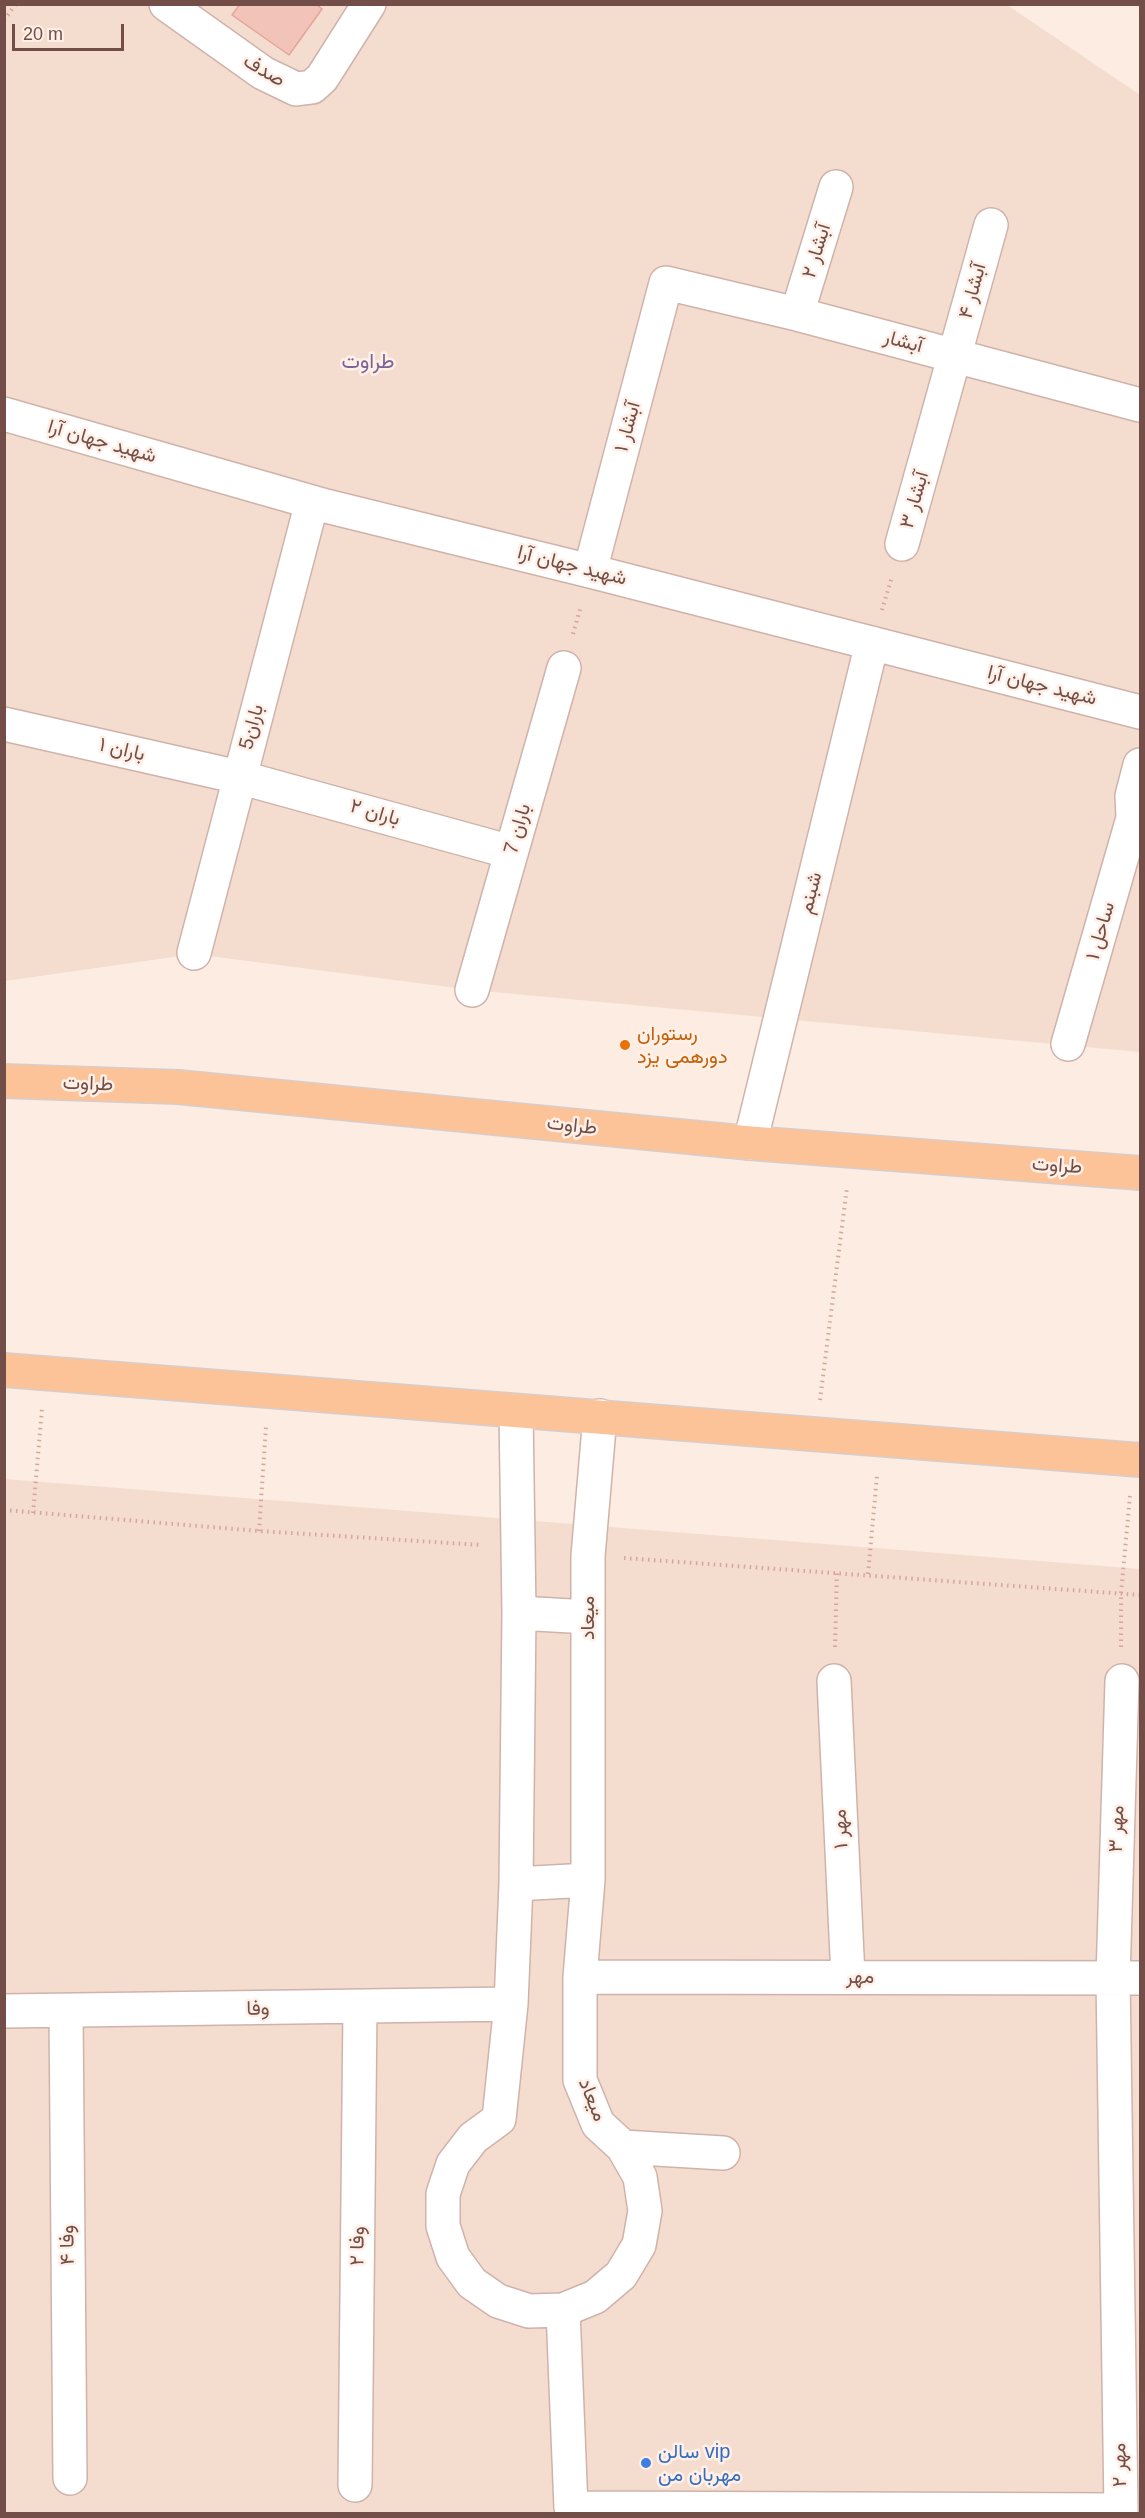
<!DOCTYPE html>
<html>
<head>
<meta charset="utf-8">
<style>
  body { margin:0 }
  #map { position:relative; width:1145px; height:2518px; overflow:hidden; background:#fcece1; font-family:Helvetica,sans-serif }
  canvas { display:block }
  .frame { position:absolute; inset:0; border:6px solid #734e48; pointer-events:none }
  .scale { position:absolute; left:12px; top:24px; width:112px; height:27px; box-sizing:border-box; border:3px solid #734e48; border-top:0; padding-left:8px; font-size:18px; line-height:21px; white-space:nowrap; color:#734e48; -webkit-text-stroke:4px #fff0e7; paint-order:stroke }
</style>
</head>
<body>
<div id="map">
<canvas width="1145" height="2518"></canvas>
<div class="frame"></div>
<div class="scale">20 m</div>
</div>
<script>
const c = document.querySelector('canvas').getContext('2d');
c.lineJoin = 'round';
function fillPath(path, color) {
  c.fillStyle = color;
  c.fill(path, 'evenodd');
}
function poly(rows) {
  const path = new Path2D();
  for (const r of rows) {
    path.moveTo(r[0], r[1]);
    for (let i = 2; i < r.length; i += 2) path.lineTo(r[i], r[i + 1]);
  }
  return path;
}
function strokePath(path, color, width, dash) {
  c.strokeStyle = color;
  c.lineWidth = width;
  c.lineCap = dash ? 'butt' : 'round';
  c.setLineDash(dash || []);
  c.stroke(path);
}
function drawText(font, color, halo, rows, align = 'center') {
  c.font = font + ' Helvetica,Vazirmatn,sans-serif';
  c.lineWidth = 5;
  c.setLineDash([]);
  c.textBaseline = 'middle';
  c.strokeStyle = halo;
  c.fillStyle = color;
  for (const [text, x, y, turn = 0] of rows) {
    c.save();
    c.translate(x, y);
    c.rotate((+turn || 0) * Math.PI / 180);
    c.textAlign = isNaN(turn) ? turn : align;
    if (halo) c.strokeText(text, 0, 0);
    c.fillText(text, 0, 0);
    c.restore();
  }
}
fillPath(poly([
  [4,5,1007,5,1140,95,1140,1052,472,990,194,954,5,981],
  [4,1479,1140,1569,1140,2513,5,2513]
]), '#f4dccf');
const building = poly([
  [240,4,316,4,322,9,289,55,232,15,240,4]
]);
fillPath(building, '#f2c3b8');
strokePath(building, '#e5a598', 1.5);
const minor = poly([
  [166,4,263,73,296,89,312,87,322,78,369,4],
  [797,314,836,187],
  [4,414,326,506,590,571,1140,712],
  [902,544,991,225],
  [590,571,666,283,797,314,1140,405],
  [4,724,239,777,511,852],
  [1140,765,1132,796,1133,818,1140,822],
  [194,953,312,502],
  [472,990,564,668],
  [1068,1044,1133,818],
  [750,1143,872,643],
  [516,1411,519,1613,516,1884,511,2004,499,2119,473,2138,453,2164,443,2194,443,2226,453,2257,472,2283,498,2301,529,2311,563,2310,595,2297,621,2275,639,2245,645,2211,640,2177,623,2147,598,2124,580,2080,580,1977,588,1880,588,1556,600,1416],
  [519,1613,588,1617],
  [834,1681,848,1977],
  [516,1884,588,1880],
  [580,1977,1140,1978],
  [4,2011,511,2004],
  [66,2012,70,2478],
  [623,2147,723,2153],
  [563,2310,571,2508,1121,2510,1113,1978,1122,1681],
  [355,2485,360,2007]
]);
const major = poly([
  [4,1081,178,1087,750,1143,1140,1173],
  [4,1370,1140,1460]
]);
strokePath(minor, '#cfb3ab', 36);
strokePath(major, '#d8cdcc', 36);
strokePath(poly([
  [4,20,16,4],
  [882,610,892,577],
  [573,634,581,606],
  [820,1400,847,1187],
  [4,1510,259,1531,482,1545],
  [33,1513,42,1409],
  [259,1531,266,1427],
  [624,1558,1140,1595],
  [868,1574,877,1476],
  [835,1647,837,1572],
  [1121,1647,1121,1593,1130,1496]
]), '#d6a69b', 4, [1.5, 4.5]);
strokePath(minor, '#fff', 33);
strokePath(major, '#fcc298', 33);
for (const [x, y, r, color] of [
  [625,1045,6,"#e8710a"],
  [646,2463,6,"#3f7fe0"]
]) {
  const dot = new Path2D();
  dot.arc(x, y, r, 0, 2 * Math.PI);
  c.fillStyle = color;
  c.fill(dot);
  strokePath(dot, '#fff0e7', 2);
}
drawText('20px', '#734e48', '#fff0e7', [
  ["صدف",264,71,31],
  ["آبشار ۲",817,251,-73],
  ["آبشار ۴",973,291,-75],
  ["آبشار",903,342,15],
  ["آبشار ۱",628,427,-75],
  ["شهید جهان آرا",102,442,16],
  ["آبشار ۳",915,500,-74],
  ["شهید جهان آرا",572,566,14],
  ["شهید جهان آرا",1042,686,14],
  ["باران5",252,727,-75],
  ["باران ۱",122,750,13],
  ["باران ۲",375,813,16],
  ["باران 7",518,829,-74],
  ["شبنم",811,893,-76],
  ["ساحل ۱",1101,931,-74],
  ["طراوت",88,1084,2],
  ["طراوت",572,1126,6],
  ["طراوت",1057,1166,4],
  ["میعاد",588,1618,-90],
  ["مهر ۱",841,1829,-93],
  ["مهر ۳",1117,1829,-88],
  ["مهر",860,1977],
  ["وفا",258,2009,-1],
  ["میعاد",592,2100,68],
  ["وفا ۴",68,2245,-91],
  ["وفا ۲",358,2246,-89],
  ["مهر ۲",1120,2465,-91]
]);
drawText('20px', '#c56008', '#fff0e7', [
  ["رستوران",637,1034],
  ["دورهمی یزد",637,1057]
], 'left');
drawText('20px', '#366cbe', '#fff0e7', [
  ["سالن vip",658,2452],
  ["مهربان من",658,2475]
], 'left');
drawText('21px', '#7a6397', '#fff0e7', [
  ["طراوت",368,362]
]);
</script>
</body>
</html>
